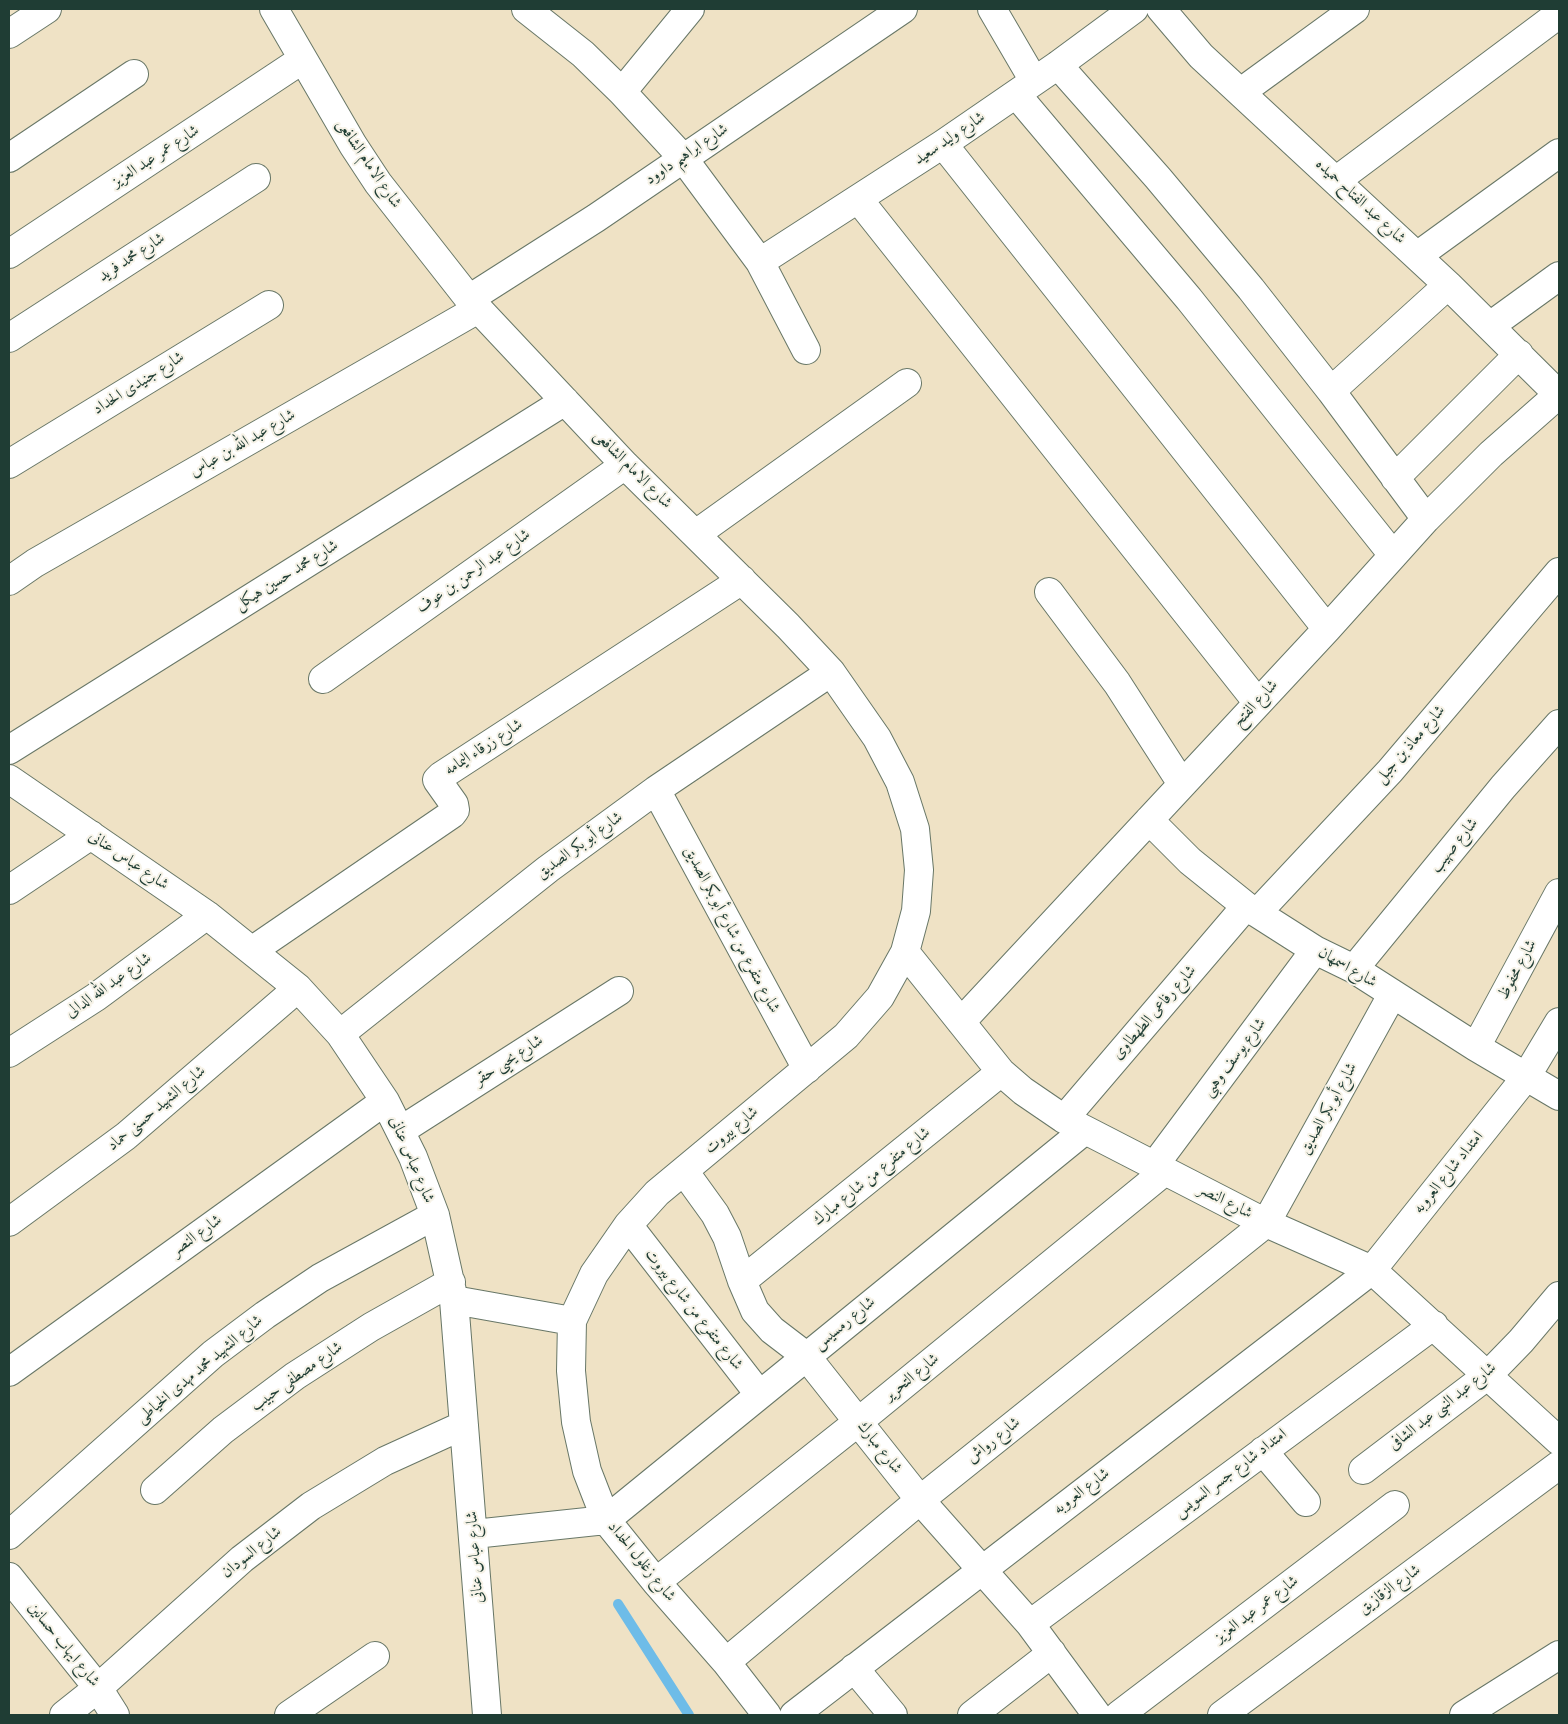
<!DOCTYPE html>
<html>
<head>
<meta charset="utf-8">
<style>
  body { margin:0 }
  #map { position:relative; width:1568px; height:1724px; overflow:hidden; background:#efe2c5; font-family:"IM FELL Double Pica",serif }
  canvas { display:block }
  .frame { position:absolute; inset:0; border:10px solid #1f3d34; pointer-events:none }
</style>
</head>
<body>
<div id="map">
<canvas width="1568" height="1724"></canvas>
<div class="frame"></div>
</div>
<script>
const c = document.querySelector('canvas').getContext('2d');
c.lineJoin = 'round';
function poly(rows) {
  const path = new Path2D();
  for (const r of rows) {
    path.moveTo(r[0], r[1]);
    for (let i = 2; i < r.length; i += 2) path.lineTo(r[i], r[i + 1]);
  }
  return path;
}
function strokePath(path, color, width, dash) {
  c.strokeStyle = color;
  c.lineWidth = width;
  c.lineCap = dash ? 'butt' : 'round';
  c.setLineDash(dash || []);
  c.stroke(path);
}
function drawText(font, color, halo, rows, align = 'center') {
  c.font = font + ' "IM FELL Double Pica",Amiri,serif';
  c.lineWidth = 4;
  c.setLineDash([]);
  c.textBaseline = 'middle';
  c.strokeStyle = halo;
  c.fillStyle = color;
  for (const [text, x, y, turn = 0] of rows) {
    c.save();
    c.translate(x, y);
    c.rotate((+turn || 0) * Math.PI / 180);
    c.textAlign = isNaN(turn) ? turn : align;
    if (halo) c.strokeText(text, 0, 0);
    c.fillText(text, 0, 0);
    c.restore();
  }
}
strokePath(poly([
  [618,1604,689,1715]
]), '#6ebce8', 10);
const minor = poly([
  [274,9,353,145,378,183,469,299,625,465,788,626,831,672,877,738,900,782,915,829,919,870,916,911,905,952,880,997,846,1036,657,1193,628,1225,594,1274,572,1321,571,1371,576,1422,587,1471,606,1520,656,1582,726,1662,767,1715],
  [526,9,583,54,622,92,683,158,760,262,806,350],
  [992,9,1034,81],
  [1161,9,1201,56,1448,285,1559,395],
  [9,34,47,9],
  [1058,65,1158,178,1251,289,1331,391,1426,519],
  [622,92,690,9],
  [1241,92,1355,9],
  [1016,94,1189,299,1393,555],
  [943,144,1327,629],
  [9,158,134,74],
  [1337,180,1559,14],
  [859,200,1258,703],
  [9,254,303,59],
  [1417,256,1559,153],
  [760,262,943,144,1058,65,1134,9],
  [469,299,596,218,903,9],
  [1490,326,1559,276],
  [9,338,256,178],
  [1331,391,1448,285],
  [9,464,269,305],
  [1395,478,1519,354],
  [696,534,907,383],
  [9,581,35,563,478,309],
  [1049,592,1117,683,1182,784],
  [323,679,625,465],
  [9,750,565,401],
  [9,779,207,915,298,988,340,1034,385,1101,413,1157,435,1215,454,1300,487,1715],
  [656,790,807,1069],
  [1149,820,1190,861,1246,906,1315,950,1354,969,1476,1047,1559,1096],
  [9,890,91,835],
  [1257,913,1390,771,1559,572],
  [253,950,452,814,455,810,454,804,437,780,441,776,742,580],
  [905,952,1001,1072,1023,1091,1064,1119,1266,1223,1372,1270,1559,1441],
  [1354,969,1503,787,1559,724],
  [961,1022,1327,629,1426,519,1491,454,1559,394],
  [340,1034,548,869,656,790,831,672],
  [1476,1047,1559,893],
  [9,1053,96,997,207,915],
  [1064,1119,1246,906],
  [400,1131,619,991],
  [1154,1166,1315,950],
  [684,1171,715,1214,727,1237,742,1281,755,1311,772,1330,806,1356,920,1500,1030,1624,1097,1715],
  [9,1222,126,1136,298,988],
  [628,1225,759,1394],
  [742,1281,1001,1072],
  [454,1300,572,1321],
  [9,1372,385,1101],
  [1263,1451,1306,1502],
  [1363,1470,1488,1375,1521,1341,1559,1296],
  [155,1490,223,1430,295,1376,371,1327,451,1282],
  [474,1534,606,1520,1085,1130],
  [9,1535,213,1354,265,1315,320,1278,435,1215],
  [9,1577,98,1688,115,1715],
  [656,1582,858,1422,1165,1171],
  [1030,1624,1434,1325],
  [726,1662,920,1500,1266,1223,1392,995],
  [854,1668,893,1715],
  [64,1715,98,1688,242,1559,311,1506,385,1461,464,1425],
  [289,1715,375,1656],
  [794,1715,1372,1270,1526,1077,1559,1022],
  [972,1715,1052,1653],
  [1119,1715,1395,1505],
  [1222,1715,1559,1465],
  [1464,1715,1559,1655]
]);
strokePath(minor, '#687767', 30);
strokePath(minor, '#fff', 28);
drawText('16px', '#1f3d34', '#f7f3e8', [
  ["شارع وليد سعيد",950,139,-34],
  ["شارع ابراهيم داوود",687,155,-34],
  ["شارع عمر عبد العزيز",156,157,-33],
  ["شارع الامام الشافعى",368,164,56],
  ["شارع عبد الفتاح حميده",1360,202,43],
  ["شارع محمد فريد",132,258,-33],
  ["شارع جنيدى الحداد",139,384,-32],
  ["شارع عبد الله بن عباس",243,444,-30],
  ["شارع الامام الشافعى",632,470,45],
  ["شارع عبد الرحمن بن عوف",474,572,-35],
  ["شارع محمد حسين هيكل",287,576,-32],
  ["شارع الفتح",1256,704,-47],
  ["شارع معاذ بن جبل",1411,745,-49],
  ["شارع زرقاء اليمامه",484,748,-33],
  ["شارع أبو بكر الصديق",580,846,-36],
  ["شارع صهيب",1455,846,-51],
  ["شارع عباس عنانى",128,861,34],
  ["شارع متفرع من شارع أبو بكر الصديق",731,930,62],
  ["شارع اسمهان",1347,968,30],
  ["شارع محفوظ",1518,970,-62],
  ["شارع عبد الله الدالى",109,986,-35],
  ["شارع رفاعى الطهطاوى",1155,1013,-49],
  ["شارع يوسف وهبى",1235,1058,-53],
  ["شارع يحيى حقر",509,1061,-33],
  ["شارع الشهيد حسنى حماد",157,1109,-40],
  ["شارع أبو بكر الصديق",1329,1109,-61],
  ["شارع بيروت",732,1131,-40],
  ["شارع عباس عنانى",411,1160,67],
  ["امتداد شارع العروبه",1449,1173,-51],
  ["شارع متفرع من شارع مبارك",872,1177,-39],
  ["شارع النصر",1225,1202,27],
  ["شارع النصر",197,1236,-36],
  ["شارع متفرع من شارع بيروت",693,1310,52],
  ["شارع رمسيس",845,1324,-39],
  ["شارع الشهيد محمد مهدى الخياطى",200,1370,-40],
  ["شارع مصطفى حبيب",297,1377,-35],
  ["شارع التحرير",912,1378,-39],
  ["شارع عبد النبى عبد الشافى",1443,1407,-38],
  ["شارع رواش",994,1441,-39],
  ["شارع مبارك",879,1448,52],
  ["امتداد شارع جسر السويس",1231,1474,-37],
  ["شارع العروبه",1082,1492,-37],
  ["شارع السودان",252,1553,-39],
  ["شارع عباس عنانى",476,1557,-94],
  ["شارع زغلول الحداد",641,1562,51],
  ["شارع الزقازيق",1390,1590,-36],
  ["شارع عمر عبد العزيز",1257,1610,-37],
  ["شارع ايهاب حسانين",63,1645,51]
]);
</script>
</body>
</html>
